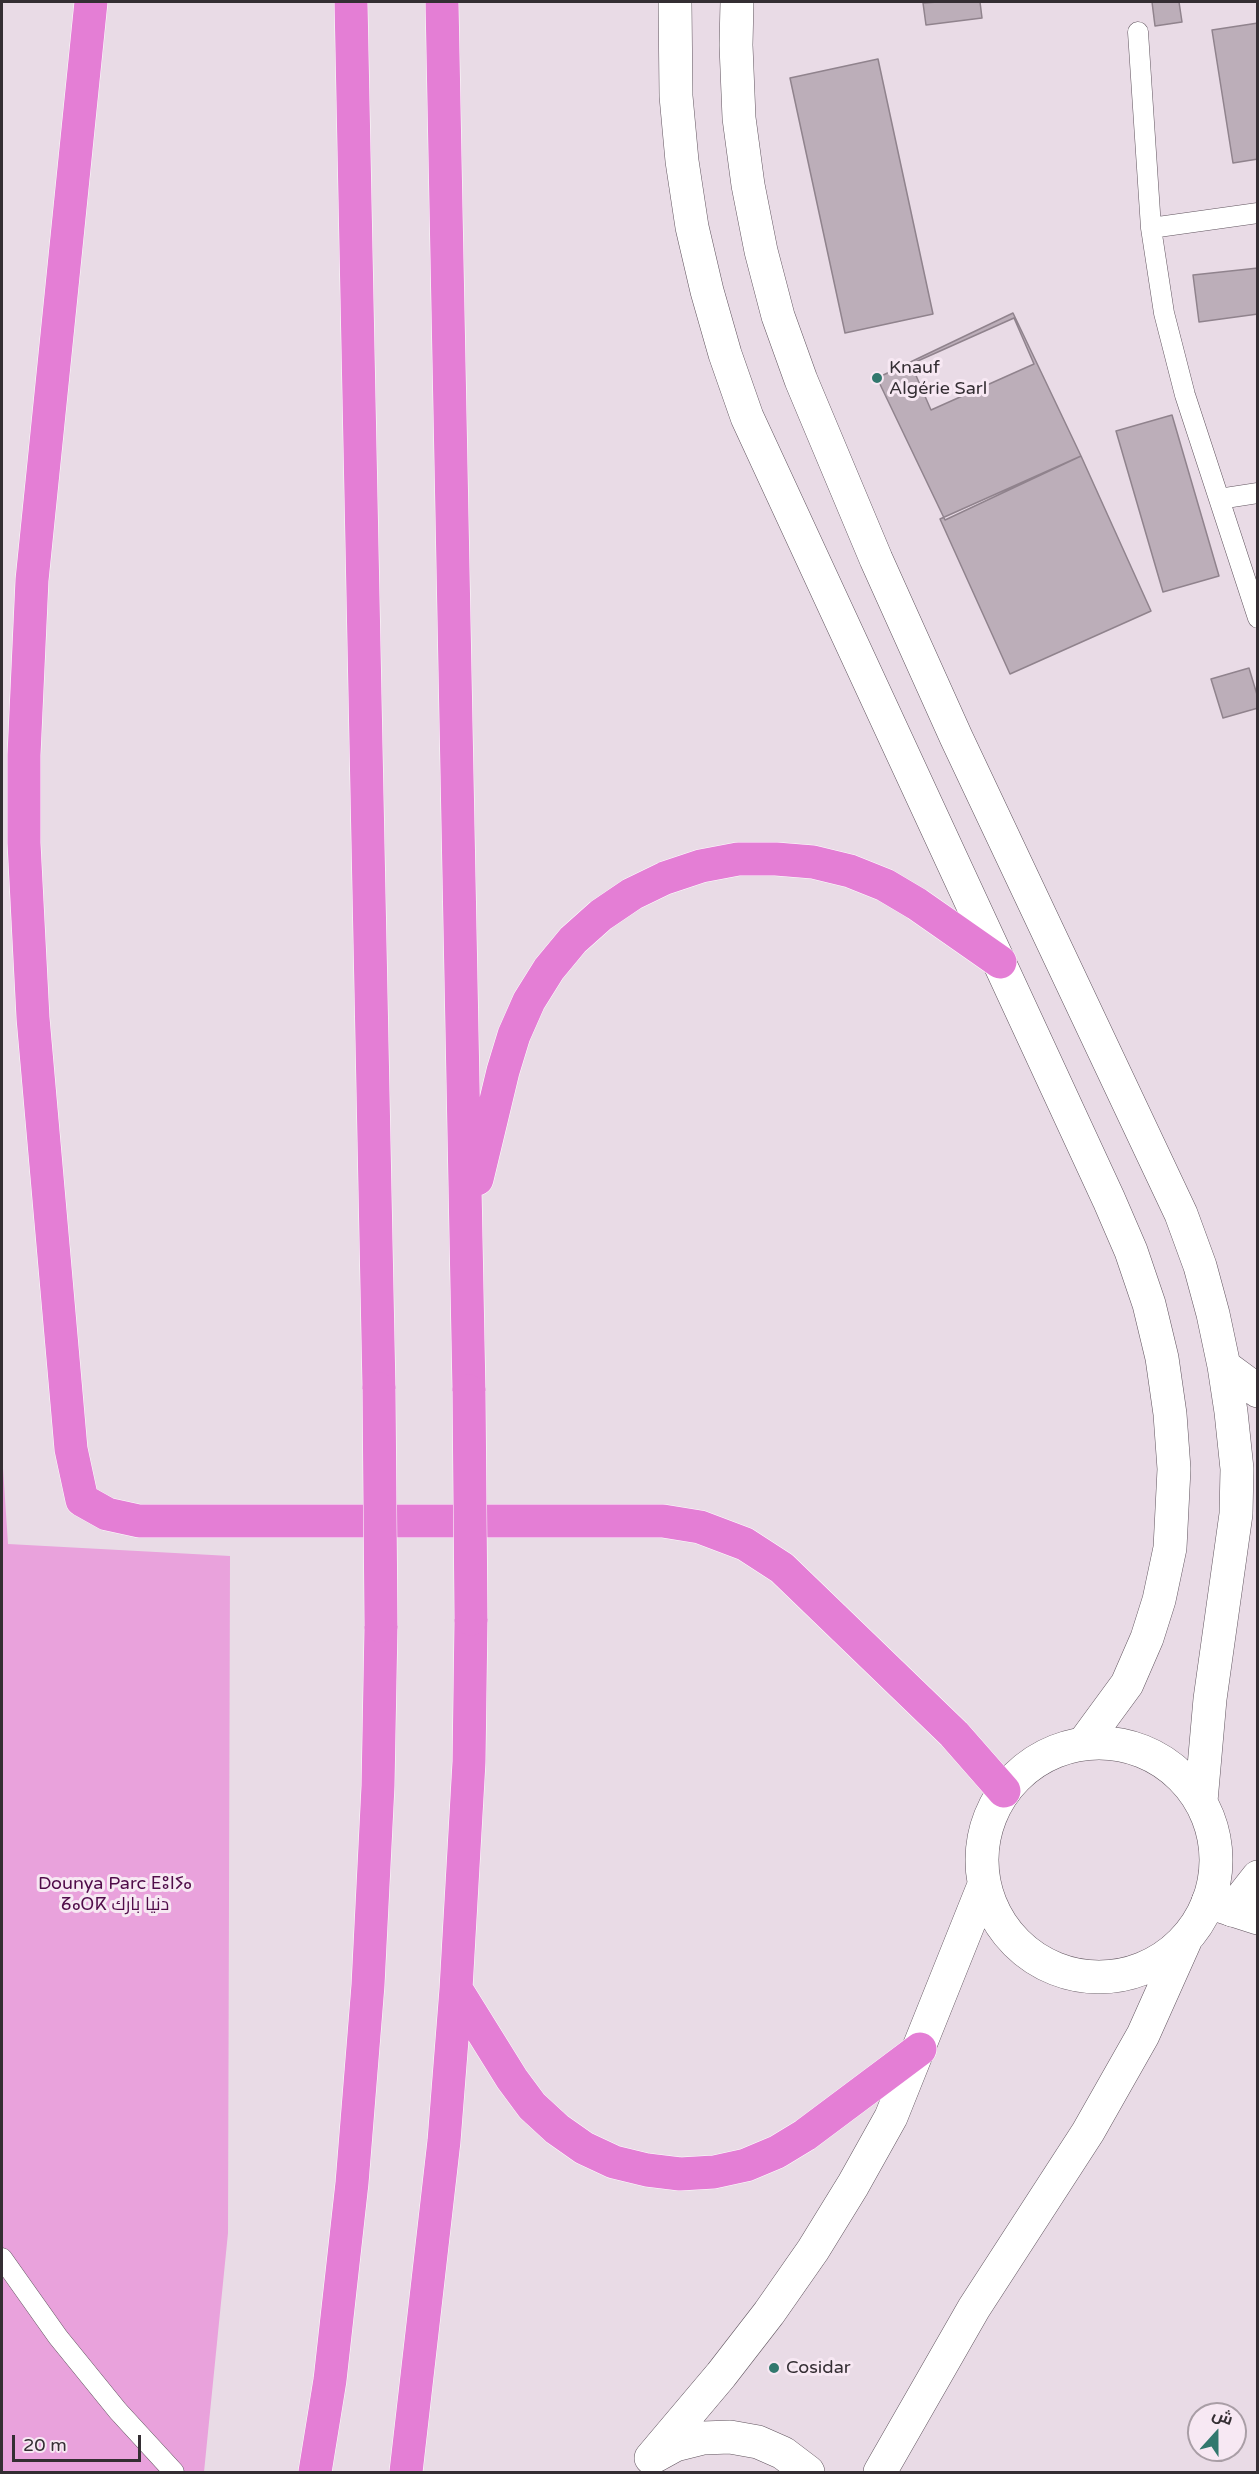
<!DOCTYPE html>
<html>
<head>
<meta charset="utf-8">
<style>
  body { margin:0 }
  #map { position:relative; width:1259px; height:2474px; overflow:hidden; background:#e9dbe6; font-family:"Varela Round",Cairo,sans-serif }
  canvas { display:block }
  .frame { position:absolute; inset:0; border:3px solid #342e33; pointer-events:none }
  .north { position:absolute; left:1187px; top:2402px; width:60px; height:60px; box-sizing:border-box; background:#f7e8f3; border:2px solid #a99ea6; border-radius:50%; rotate:21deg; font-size:16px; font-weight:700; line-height:24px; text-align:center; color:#342e33 }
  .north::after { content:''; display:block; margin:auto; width:21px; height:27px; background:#32786e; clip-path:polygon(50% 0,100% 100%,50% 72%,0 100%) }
  .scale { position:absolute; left:12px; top:2435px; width:129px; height:27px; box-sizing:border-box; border:3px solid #342e33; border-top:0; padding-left:8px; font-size:18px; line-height:21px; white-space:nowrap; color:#342e33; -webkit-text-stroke:4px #f7e8f3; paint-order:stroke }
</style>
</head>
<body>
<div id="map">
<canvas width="1259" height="2474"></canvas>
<div class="frame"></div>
<div class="north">ش</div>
<div class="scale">20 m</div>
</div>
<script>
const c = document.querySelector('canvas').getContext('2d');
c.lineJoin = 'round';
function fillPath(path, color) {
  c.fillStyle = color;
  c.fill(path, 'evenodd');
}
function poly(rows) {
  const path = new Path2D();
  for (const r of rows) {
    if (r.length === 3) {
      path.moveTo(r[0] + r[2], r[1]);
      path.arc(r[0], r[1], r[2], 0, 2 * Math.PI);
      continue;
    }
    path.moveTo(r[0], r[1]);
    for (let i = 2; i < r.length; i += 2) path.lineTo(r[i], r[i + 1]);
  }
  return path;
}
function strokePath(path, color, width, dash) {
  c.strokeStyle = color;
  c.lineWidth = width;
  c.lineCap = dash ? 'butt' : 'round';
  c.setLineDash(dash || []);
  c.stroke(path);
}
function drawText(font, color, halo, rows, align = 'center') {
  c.font = font + ' "Varela Round",Cairo,"Noto Sans Tifinagh",sans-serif';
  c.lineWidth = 6;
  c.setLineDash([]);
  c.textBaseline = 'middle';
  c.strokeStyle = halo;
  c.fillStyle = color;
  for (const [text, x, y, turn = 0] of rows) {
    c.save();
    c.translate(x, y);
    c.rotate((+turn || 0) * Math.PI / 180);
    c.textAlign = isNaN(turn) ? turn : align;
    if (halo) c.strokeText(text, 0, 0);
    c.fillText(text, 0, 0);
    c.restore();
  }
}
fillPath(poly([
  [2,1453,8,1544,230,1556,228,2233,204,2472,2,2472]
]), '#e9a2dc');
const building = poly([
  [938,2,980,2,982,18,926,25,923,3,938,2],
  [1152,2,1179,2,1182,22,1155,26,1152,2],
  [1258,23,1258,159,1233,163,1212,30,1258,23],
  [878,59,933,314,845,333,790,78,878,59],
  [1258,268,1258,314,1199,322,1193,275,1258,268],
  [1013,313,1081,456,945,520,877,378,1013,313],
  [1014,318,1034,364,931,410,911,364,1014,318],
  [1172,415,1219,576,1163,592,1116,431,1172,415],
  [1081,456,1151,611,1010,674,940,519,1081,456],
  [1249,668,1258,698,1258,708,1223,718,1211,679,1249,668]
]);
fillPath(building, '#bcaeb9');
strokePath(building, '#90838d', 1.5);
const lane = poly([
  [1138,32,1151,228,1164,313,1185,395,1258,618],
  [1151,228,1258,213],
  [1219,499,1258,493],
  [2,2258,58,2337,118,2411,174,2472]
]);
const street = poly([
  [1208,1902,1258,1918]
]);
const secondary = poly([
  [675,2,676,96,682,161,692,227,707,291,725,354,747,417,1109,1200,1131,1251,1149,1304,1162,1358,1170,1414,1174,1469,1170,1548,1159,1600,1147,1638,1127,1684,1083,1744],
  [737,2,736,45,739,118,748,185,761,251,778,316,801,380,876,559,956,737,1181,1214,1200,1266,1213,1314,1224,1366,1231,1412,1237,1469,1236,1514,1210,1699,1201,1801],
  [1224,1366,1258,1391],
  [1099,1860,117],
  [1232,1910,1258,1877],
  [655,2456,675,2445,703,2438,730,2437,758,2442,783,2453,808,2472],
  [651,2458,721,2375,769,2313,813,2250,853,2185,891,2117,984,1885],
  [880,2472,974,2308,1088,2132,1143,2035,1185,1941]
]);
const highway = poly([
  [91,2,32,580,24,755,24,843,33,1018,71,1449,82,1500,107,1514,139,1521,663,1521,700,1527,745,1544,782,1568,954,1734,1004,1791],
  [351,2,379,1389],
  [442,2,469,1391],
  [477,1179,503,1071,514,1035,529,1001,549,969,573,940,601,915,632,894,665,878,701,866,738,859,776,859,813,862,850,871,885,885,917,904,1000,962],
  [456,1989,512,2079,532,2106,557,2129,584,2148,614,2162,647,2170,680,2174,714,2172,746,2165,777,2152,805,2135,920,2049],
  [315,2472,330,2380,352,2183,368,1985,378,1786,381,1626],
  [406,2472,444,2141,456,1989,469,1762,471,1619]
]);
strokePath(lane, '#60545e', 21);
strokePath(street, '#60545e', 34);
strokePath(secondary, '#60545e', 34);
strokePath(highway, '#fff', 34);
strokePath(lane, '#fff', 20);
strokePath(street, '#fff', 33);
strokePath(secondary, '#fff', 33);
strokePath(highway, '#e47ed5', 33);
const highwayBridge = poly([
  [379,1389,381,1626],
  [469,1391,471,1619]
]);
strokePath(highwayBridge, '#fff', 34, []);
strokePath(highwayBridge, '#e47ed5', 33);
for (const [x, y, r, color] of [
  [877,378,6,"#32786e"],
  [774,2368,6,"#32786e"]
]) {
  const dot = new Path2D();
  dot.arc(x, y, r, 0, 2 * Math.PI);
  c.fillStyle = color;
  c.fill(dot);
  strokePath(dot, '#f7e8f3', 2);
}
drawText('18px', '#342e33', '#f7e8f3', [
  ["Knauf",889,368],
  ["Algérie Sarl",889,389],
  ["Cosidar",786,2368]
], 'left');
drawText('18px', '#500c49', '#f7e8f3', [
  ["Dounya Parc ⴹⵓⵏⵢⴰ",115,1884],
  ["ⵒⴰⵔⴽ دنيا بارك",115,1905]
]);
</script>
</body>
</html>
